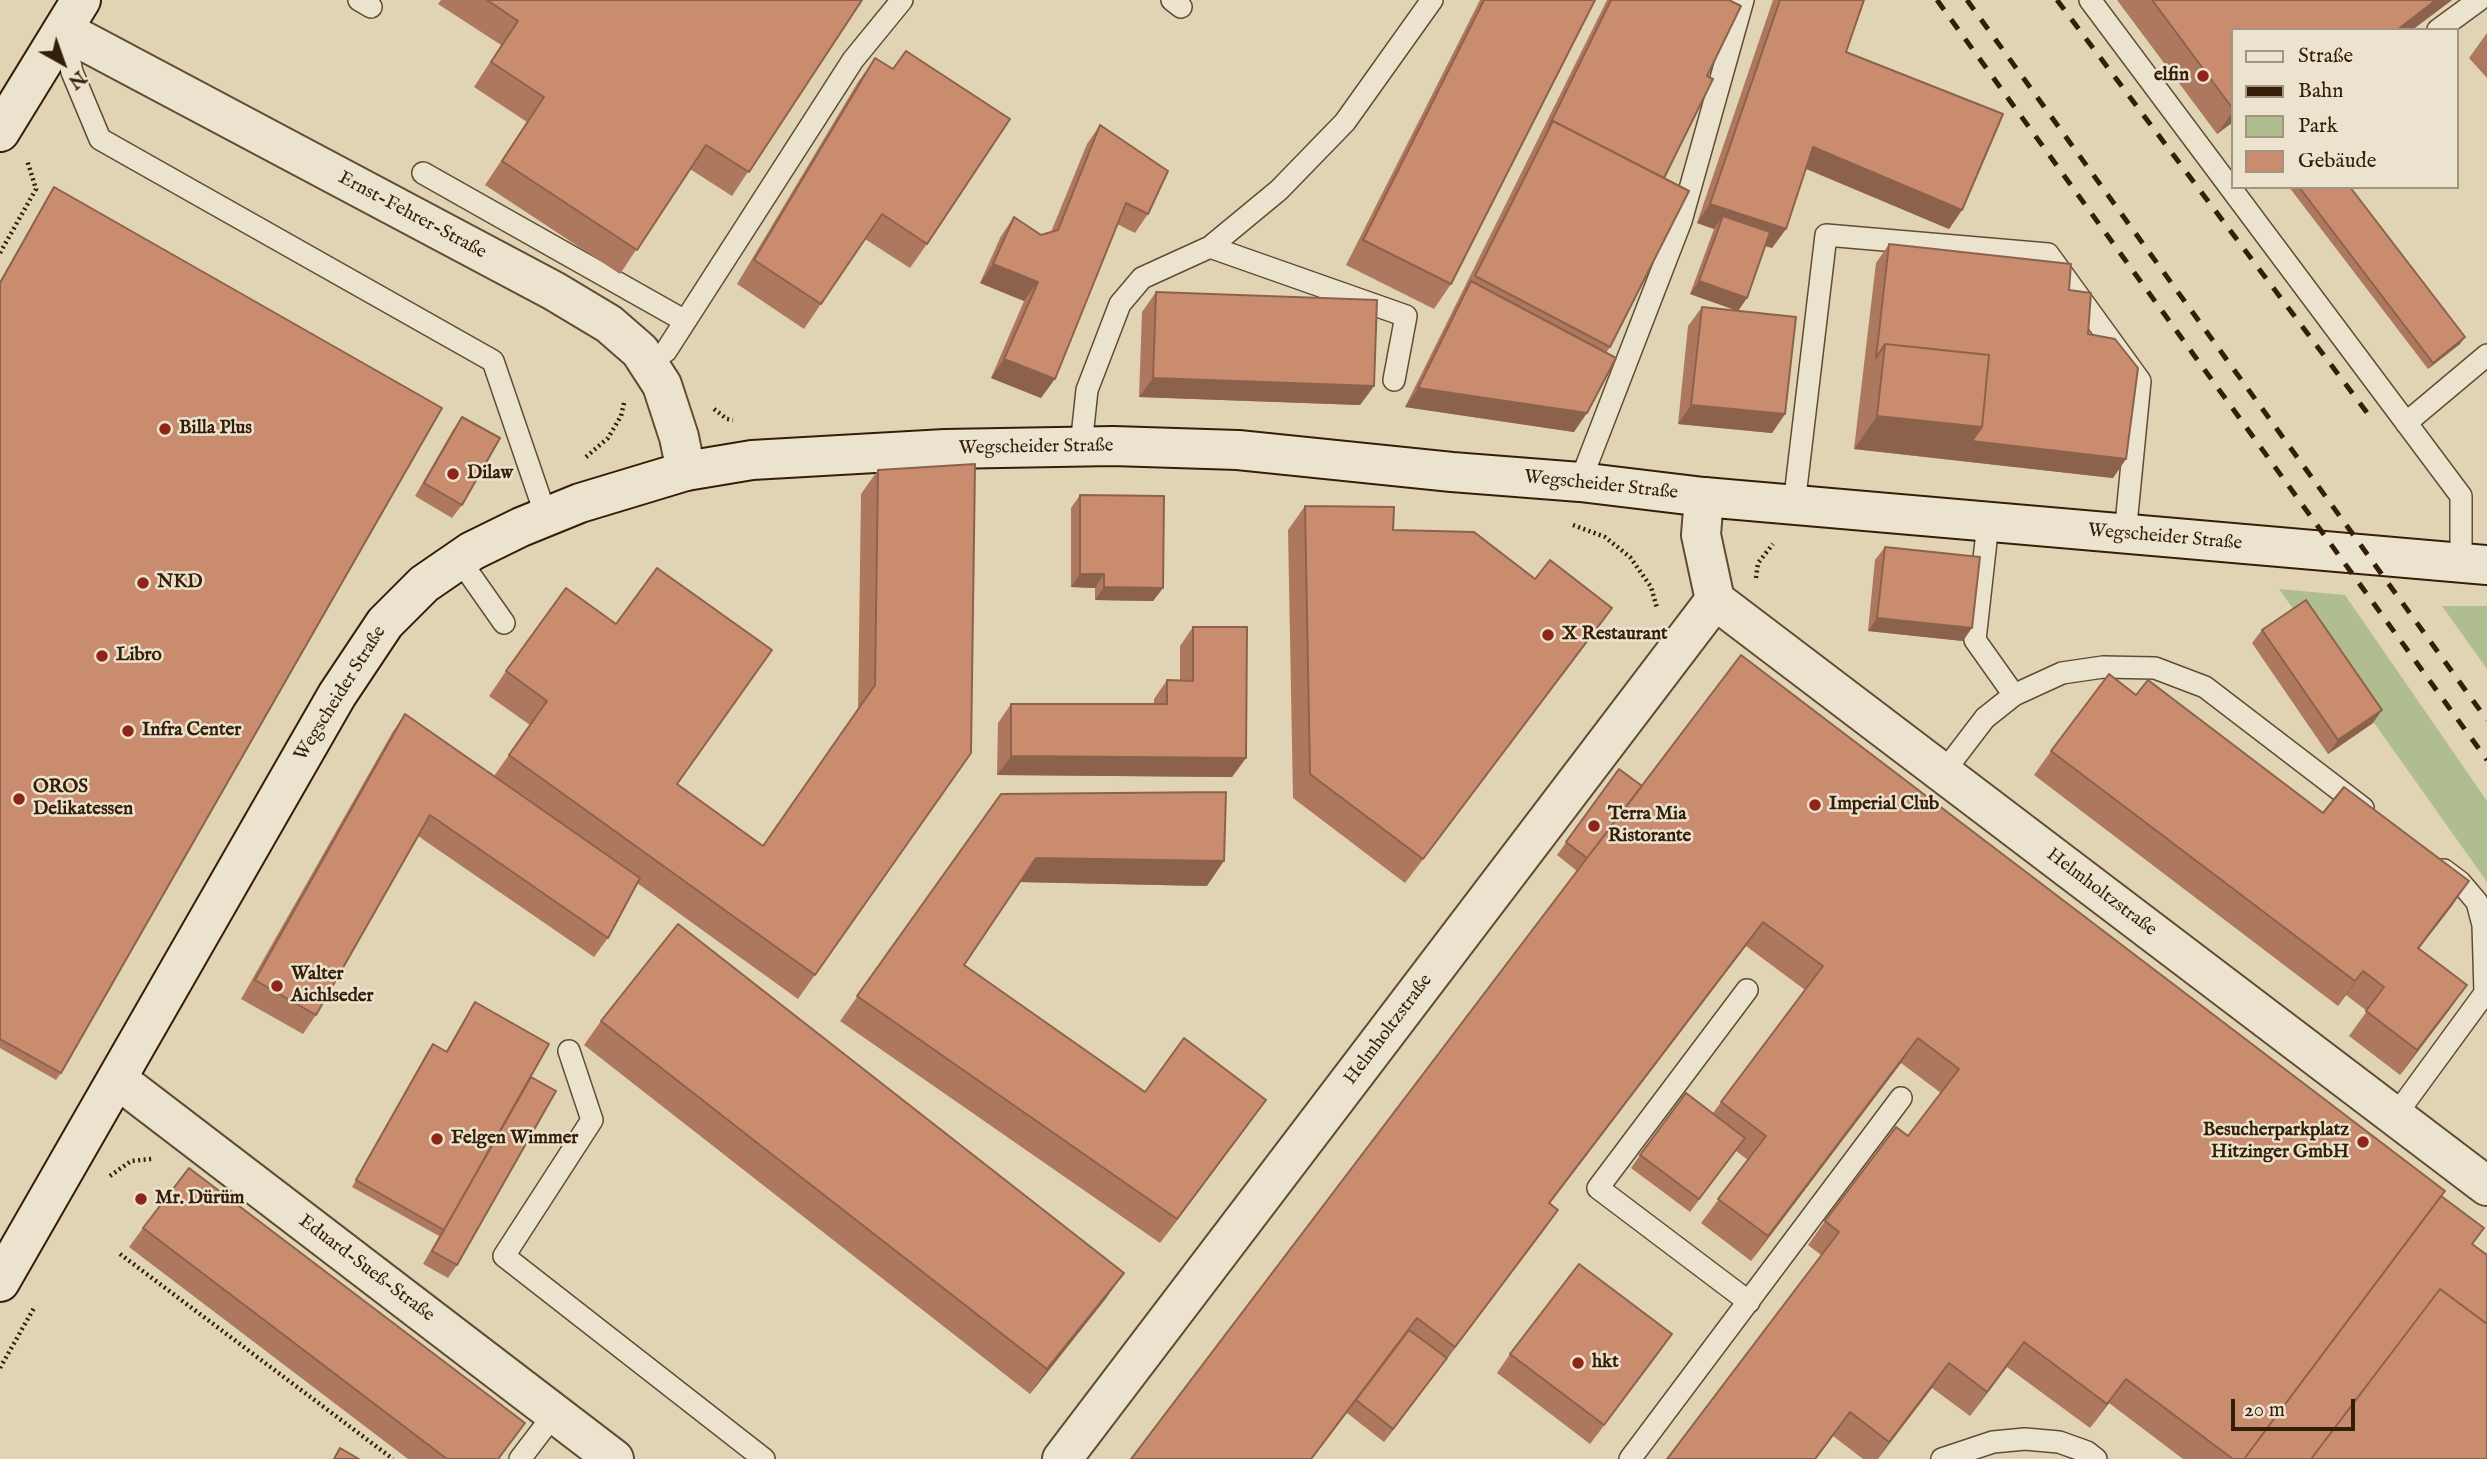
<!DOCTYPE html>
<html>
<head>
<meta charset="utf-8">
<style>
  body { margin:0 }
  #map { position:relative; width:2487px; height:1459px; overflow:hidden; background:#e1d4b5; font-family:"IM FELL English",serif }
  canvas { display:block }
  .legend { position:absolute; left:2231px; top:28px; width:228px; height:161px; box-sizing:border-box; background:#ece3cf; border:2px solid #a3947f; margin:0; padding:9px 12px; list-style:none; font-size:21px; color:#351e07 }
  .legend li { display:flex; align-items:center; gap:14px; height:35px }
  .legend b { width:35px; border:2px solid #a3947f }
  .north { position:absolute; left:28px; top:28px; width:70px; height:70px; -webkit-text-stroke:5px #ece3cf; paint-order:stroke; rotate:140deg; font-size:19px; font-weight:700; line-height:28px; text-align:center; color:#351e07 }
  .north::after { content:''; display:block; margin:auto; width:24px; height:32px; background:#351e07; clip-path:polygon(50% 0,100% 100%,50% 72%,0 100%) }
  .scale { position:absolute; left:2231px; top:1399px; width:124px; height:32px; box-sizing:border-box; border:4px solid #351e07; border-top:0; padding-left:9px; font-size:21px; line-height:24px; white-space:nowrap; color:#351e07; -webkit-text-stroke:5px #ece3cf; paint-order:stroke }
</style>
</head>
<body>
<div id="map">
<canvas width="2487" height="1459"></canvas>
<ul class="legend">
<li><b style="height:9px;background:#ece3cf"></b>Straße</li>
<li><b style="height:9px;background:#351e07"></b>Bahn</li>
<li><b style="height:19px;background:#b0bd8f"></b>Park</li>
<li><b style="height:19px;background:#ca8c6e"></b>Gebäude</li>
</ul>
<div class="north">N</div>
<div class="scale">20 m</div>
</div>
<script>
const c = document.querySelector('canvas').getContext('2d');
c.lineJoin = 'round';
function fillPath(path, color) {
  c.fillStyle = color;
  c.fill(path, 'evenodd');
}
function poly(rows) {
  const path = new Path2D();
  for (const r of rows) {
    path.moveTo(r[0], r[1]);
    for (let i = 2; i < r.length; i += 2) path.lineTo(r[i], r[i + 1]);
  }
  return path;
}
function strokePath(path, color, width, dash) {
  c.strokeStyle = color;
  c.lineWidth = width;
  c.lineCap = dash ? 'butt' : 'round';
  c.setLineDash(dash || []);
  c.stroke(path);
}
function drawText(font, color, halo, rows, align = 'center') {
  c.font = font + ' "IM FELL English",serif';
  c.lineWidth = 5;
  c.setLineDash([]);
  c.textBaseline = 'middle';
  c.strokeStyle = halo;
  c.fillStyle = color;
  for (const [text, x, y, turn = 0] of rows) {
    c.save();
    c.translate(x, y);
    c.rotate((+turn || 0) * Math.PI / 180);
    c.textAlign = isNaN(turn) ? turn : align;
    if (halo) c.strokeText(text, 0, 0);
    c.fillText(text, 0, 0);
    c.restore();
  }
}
fillPath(poly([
  [2279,589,2345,595,2487,801,2487,882],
  [2442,606,2487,606,2487,669]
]), '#b0bd8f');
const lane = poly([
  [359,0,371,7],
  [1172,0,1181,7],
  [2090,0,2461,496,2461,563],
  [63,30,72,72,100,139,493,361,546,516],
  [2438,30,2479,0],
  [423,173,685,321],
  [1210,247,1406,316,1394,380],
  [649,364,666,351,853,60,902,0],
  [2406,423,2487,355],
  [1081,446,1087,390,1120,304,1142,278,1210,247,1279,190,1345,122,1432,0],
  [1580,482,1681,221,1743,0],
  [1794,505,1826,235,2048,254,2140,381,2125,535],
  [1988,523,1975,640,2014,695],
  [459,559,504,623],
  [1943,773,1985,718,2014,695,2062,673,2103,667,2155,668,2205,687,2363,808],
  [2444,870,2460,882,2477,902,2483,925,2485,993,2487,996],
  [1747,990,1598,1188,1749,1302],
  [569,1051,592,1120,504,1256,764,1459],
  [2395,1116,2485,993],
  [520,1459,555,1413],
  [1630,1459,1901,1098],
  [1942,1459,1993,1442,2025,1439,2059,1442,2087,1452,2096,1459]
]);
const street = poly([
  [63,30,554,291,609,324,640,351,662,385,679,437,686,471],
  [1704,497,1701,535,1715,600,2487,1186],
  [117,1079,614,1459],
  [1062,1459,1715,600]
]);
const secondary = poly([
  [0,132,81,0],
  [0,1282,337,695,385,623,424,584,472,551,521,527,580,503,686,471,752,460,945,449,1113,446,1238,450,1452,472,1580,482,1704,497,2487,565]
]);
strokePath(lane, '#604c32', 24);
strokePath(street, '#604c32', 42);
strokePath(secondary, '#351e07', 42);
strokePath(poly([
  [0,253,36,189,27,160],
  [714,409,727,419,733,420],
  [586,457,608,438,621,416,624,403],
  [1573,525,1605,537,1630,557,1651,587,1657,608],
  [1756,578,1758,563,1773,544],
  [110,1176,131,1161,152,1159],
  [120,1254,393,1459],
  [0,1368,34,1308]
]), '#351e07', 4.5, [2, 3.5]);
strokePath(lane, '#ece3cf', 21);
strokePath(street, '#ece3cf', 38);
strokePath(secondary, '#ece3cf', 38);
strokePath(poly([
  [1937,0,2487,760],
  [1967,0,2487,720],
  [2057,0,2368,414]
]), '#351e07', 5, [12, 12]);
fillPath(poly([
  [441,0,862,0,732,196,690,169,620,274,485,185,527,122,474,87,501,45,438,4],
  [1480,0,1595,0,1451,284,1434,309,1346,265],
  [1607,0,1729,0,1707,76,1664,178,1610,347,1606,353,1574,432,1405,407],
  [1773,0,1864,0,1846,52,1962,210,1949,229,1806,169,1786,229,1772,248,1765,246,1747,298,1738,311,1785,414,1772,433,1678,424,1688,326,1702,307,1738,311,1690,294,1714,229,1697,223],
  [2117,0,2452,0,2412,30,2233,30,2233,122,2217,134],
  [2487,33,2487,78,2469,58],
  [875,58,927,244,910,268,865,239,804,329,737,284,858,82],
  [1100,125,1148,214,1135,233,1117,224,1041,398,991,378,1024,301,980,283,1001,236,1014,217,1041,235,1051,232,1087,144],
  [54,187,61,1073,56,1080,0,1048,0,281],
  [2289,187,2350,187,2460,344,2428,369],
  [1889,244,2069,290,2088,334,2126,459,2113,478,1854,449,1876,263],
  [1156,292,1374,386,1360,405,1139,397,1142,312],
  [462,417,462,505,452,518,415,496,453,430],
  [878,470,971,753,798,999,637,883,608,938,594,957,418,836,316,1015,303,1034,241,999,392,733,405,714,494,776,530,725,489,696,506,671,677,784,763,846,858,710,861,494],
  [1080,495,1163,588,1153,601,1095,600,1095,588,1071,587,1071,508],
  [1305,506,1535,579,1612,608,1595,632,1405,883,1293,798,1288,530],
  [1885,547,1963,641,1868,631,1875,560],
  [1193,627,1246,758,1232,777,997,775,998,723,1011,704,1154,704,1154,699,1167,680,1180,680,1180,646],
  [2262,630,2373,723,2328,754,2252,643],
  [2136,695,2323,813,2469,881,2419,948,2450,1009,2400,1075,2349,1036,2367,1011,2346,995,2338,1006,2034,775,2051,751],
  [1619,769,1642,786,2441,1196,2473,1244,2487,1459,2183,1459,2109,1403,2090,1428,2007,1367,1970,1416,1932,1388,1878,1459,1863,1459,1833,1436,1821,1255,1808,1245,1825,1221,1908,1136,1941,1093,1901,1063,1751,1261,1701,1223,1748,1160,1736,1151,1690,1212,1631,1168,1640,1155,1713,1113,1805,990,1746,946,1550,1203,1558,1210,1541,1234,1384,1442,1347,1413,1351,1406,1312,1459,1577,871,1557,855],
  [1001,794,1207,886,1020,882,964,965,1145,1092,1266,1100,1160,1243,840,1021],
  [475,1002,530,1079,457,1265,448,1278,423,1264,439,1236,352,1187,428,1051,433,1044,446,1051],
  [601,1021,1107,1297,1030,1394,584,1045],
  [143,1228,525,1423,499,1459,408,1459,129,1247],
  [1672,1334,1590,1444,1497,1373,1510,1354]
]), '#ae785f');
fillPath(poly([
  [2436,0,2452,0,2412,30,2397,30],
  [2233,111,2233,122,2217,134],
  [1813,147,1962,210,1949,229,1800,166],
  [1710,204,1786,229,1772,248,1717,230,1723,216,1714,229,1697,223],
  [993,264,1038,282,1024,301,980,283],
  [1699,281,1747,298,1738,311,1690,294],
  [2465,337,2460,344,2428,369,2433,363],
  [1004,359,1055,379,1041,398,991,378],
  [1153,378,1374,386,1360,405,1139,397],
  [1418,388,1587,413,1574,432,1405,407],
  [1691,405,1785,414,1772,433,1678,424],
  [1877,416,1982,427,2126,459,2113,478,1854,449],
  [1080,574,1104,574,1095,588,1071,587],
  [1104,587,1163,588,1153,601,1095,600],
  [1612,608,1595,632,1405,883,1423,859],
  [1877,618,1972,628,1963,641,1868,631],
  [2382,710,2373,723,2328,754,2338,740],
  [1011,756,1246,758,1232,777,997,775],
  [1036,858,1224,861,1207,886,1019,882],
  [2469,881,2452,906,2401,972,2418,948],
  [1763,922,1746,946,1532,1227,1549,1203],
  [2363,971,2346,995,2338,1006,2355,981],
  [2467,985,2450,1009,2400,1075,2417,1050],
  [1918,1038,1901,1063,1751,1261,1768,1236],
  [1266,1100,1249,1124,1160,1243,1177,1219],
  [1558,1210,1541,1234,1384,1442,1393,1429],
  [1124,1273,1107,1297,1030,1394,1047,1369],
  [1417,1318,1400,1343,1312,1459,1311,1459],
  [1672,1334,1659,1353,1590,1444,1604,1425],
  [2024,1342,2007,1367,1970,1416,1987,1392],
  [1949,1363,1932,1388,1877,1459,1889,1442],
  [2126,1379,2109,1403,2090,1428,2107,1404],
  [1850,1412,1833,1436,1816,1459,1815,1459]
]), '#8d624d');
const building = poly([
  [487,0,862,0,749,172,706,145,637,250,502,161,544,97,491,62,518,21,487,0],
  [1484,0,1595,0,1451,284,1363,240,1484,0],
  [1611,0,1729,0,1741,6,1707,76,1713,79,1664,178,1553,121,1549,126,1611,0],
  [1780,0,1864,0,1846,52,2003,114,1962,210,1813,147,1786,229,1710,204,1780,0],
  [2152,0,2436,0,2397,30,2233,30,2233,109,2152,0],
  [906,51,1010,119,927,244,882,214,821,304,754,260,875,58,893,69,906,51],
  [1553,121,1689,191,1610,347,1475,276,1553,121],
  [1100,125,1168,171,1148,214,1126,203,1055,379,1004,359,1038,282,993,264,1014,217,1041,235,1058,230,1100,125],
  [54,187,442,408,61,1073,0,1039,0,283,54,187],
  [2299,187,2350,187,2465,337,2433,363,2299,187],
  [1723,216,1770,232,1747,298,1699,281,1723,216],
  [1889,244,2071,264,2069,290,2091,293,2088,334,2115,339,2138,368,2126,459,1972,441,1982,427,1989,355,1885,344,1876,358,1889,244],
  [1471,281,1616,358,1587,413,1418,388,1471,281],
  [1156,292,1377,300,1374,386,1153,378,1156,292],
  [1702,307,1796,317,1785,414,1691,405,1702,307],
  [1885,344,1989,355,1982,427,1877,416,1885,344],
  [462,417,500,438,462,505,424,483,462,417],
  [975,464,971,753,815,975,509,755,547,701,506,671,566,588,616,624,657,568,772,650,677,784,763,846,875,685,878,470,975,464],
  [1080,495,1164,496,1163,588,1104,587,1104,574,1080,574,1080,495],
  [1305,506,1394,507,1393,530,1474,532,1535,579,1550,560,1612,608,1423,859,1310,774,1305,506],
  [1885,547,1980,557,1972,628,1877,618,1885,547],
  [2306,600,2382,710,2338,740,2262,630,2306,600],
  [1193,627,1247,627,1246,758,1011,756,1011,704,1167,704,1167,680,1193,681,1193,627],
  [1741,655,2445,1191,2244,1459,2233,1459,2126,1379,2107,1404,2024,1342,1987,1392,1949,1363,1889,1442,1850,1412,1815,1459,1667,1459,1839,1232,1825,1221,1896,1127,1908,1136,1959,1069,1918,1038,1768,1236,1718,1199,1766,1136,1721,1102,1823,966,1763,922,1549,1203,1558,1210,1455,1347,1417,1318,1311,1459,1131,1459,1741,655],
  [2109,674,2136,695,2148,680,2323,813,2344,787,2469,881,2418,948,2467,985,2417,1050,2366,1011,2384,987,2363,971,2355,981,2051,751,2109,674],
  [405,714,640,878,608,938,430,815,316,1015,255,980,405,714],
  [1619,769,1642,786,1587,858,1566,842,1619,769],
  [1226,792,1224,861,1036,858,964,965,1145,1092,1184,1038,1266,1100,1177,1219,857,996,1001,794,1226,792],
  [678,924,1124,1273,1047,1369,601,1021,678,924],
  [475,1002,549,1044,444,1230,356,1180,433,1044,447,1052,475,1002],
  [531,1077,556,1091,457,1265,432,1251,531,1077],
  [1686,1093,1745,1138,1699,1199,1640,1155,1686,1093],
  [189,1168,525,1423,498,1459,447,1459,143,1228,189,1168],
  [2441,1196,2484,1228,2472,1244,2487,1255,2487,1324,2440,1289,2311,1459,2244,1459,2441,1196],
  [1579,1264,1672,1334,1604,1425,1510,1354,1579,1264],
  [2440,1289,2487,1324,2487,1459,2311,1459,2440,1289],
  [1409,1330,1447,1358,1393,1429,1356,1400,1409,1330],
  [340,1448,359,1459,334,1459,340,1448]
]);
fillPath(building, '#ca8c6e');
strokePath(building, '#8d624d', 2);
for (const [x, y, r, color] of [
  [2203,76,7,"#8f2418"],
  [165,429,7,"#8f2418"],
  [453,474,7,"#8f2418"],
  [143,583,7,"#8f2418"],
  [1548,635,7,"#8f2418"],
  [102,656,7,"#8f2418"],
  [128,731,7,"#8f2418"],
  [19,799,7,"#8f2418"],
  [1815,805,7,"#8f2418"],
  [1594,826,7,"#8f2418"],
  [277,986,7,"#8f2418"],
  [437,1139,7,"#8f2418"],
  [2363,1142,7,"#8f2418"],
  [141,1199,7,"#8f2418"],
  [1578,1363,7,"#8f2418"]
]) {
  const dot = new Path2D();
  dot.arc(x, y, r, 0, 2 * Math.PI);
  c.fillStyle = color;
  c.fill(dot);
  strokePath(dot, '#ece3cf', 2.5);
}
drawText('bold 19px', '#351e07', '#ece3cf', [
  ["elfin",2189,76,"right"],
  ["Billa Plus",179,429],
  ["Dilaw",467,474],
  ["NKD",157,583],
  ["X Restaurant",1562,635],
  ["Libro",116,656],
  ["Infra Center",142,731],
  ["OROS",33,788],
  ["Delikatessen",33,810],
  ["Imperial Club",1829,805],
  ["Terra Mia",1608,815],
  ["Ristorante",1608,837],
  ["Walter",291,975],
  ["Aichlseder",291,997],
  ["Besucherparkplatz",2349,1131,"right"],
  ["Hitzinger GmbH",2349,1153,"right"],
  ["Felgen Wimmer",451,1139],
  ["Mr. Dürüm",155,1199],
  ["hkt",1592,1363]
], 'left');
drawText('19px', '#351e07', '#ece3cf', [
  ["Ernst-Fehrer-Straße",412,216,28],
  ["Wegscheider Straße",1036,448,-1],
  ["Wegscheider Straße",1601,486,6],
  ["Wegscheider Straße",2165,538,5],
  ["Wegscheider Straße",341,694,-58],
  ["Helmholtzstraße",2101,893,37],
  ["Helmholtzstraße",1389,1030,-53],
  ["Eduard-Sueß-Straße",366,1269,37]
]);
</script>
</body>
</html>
